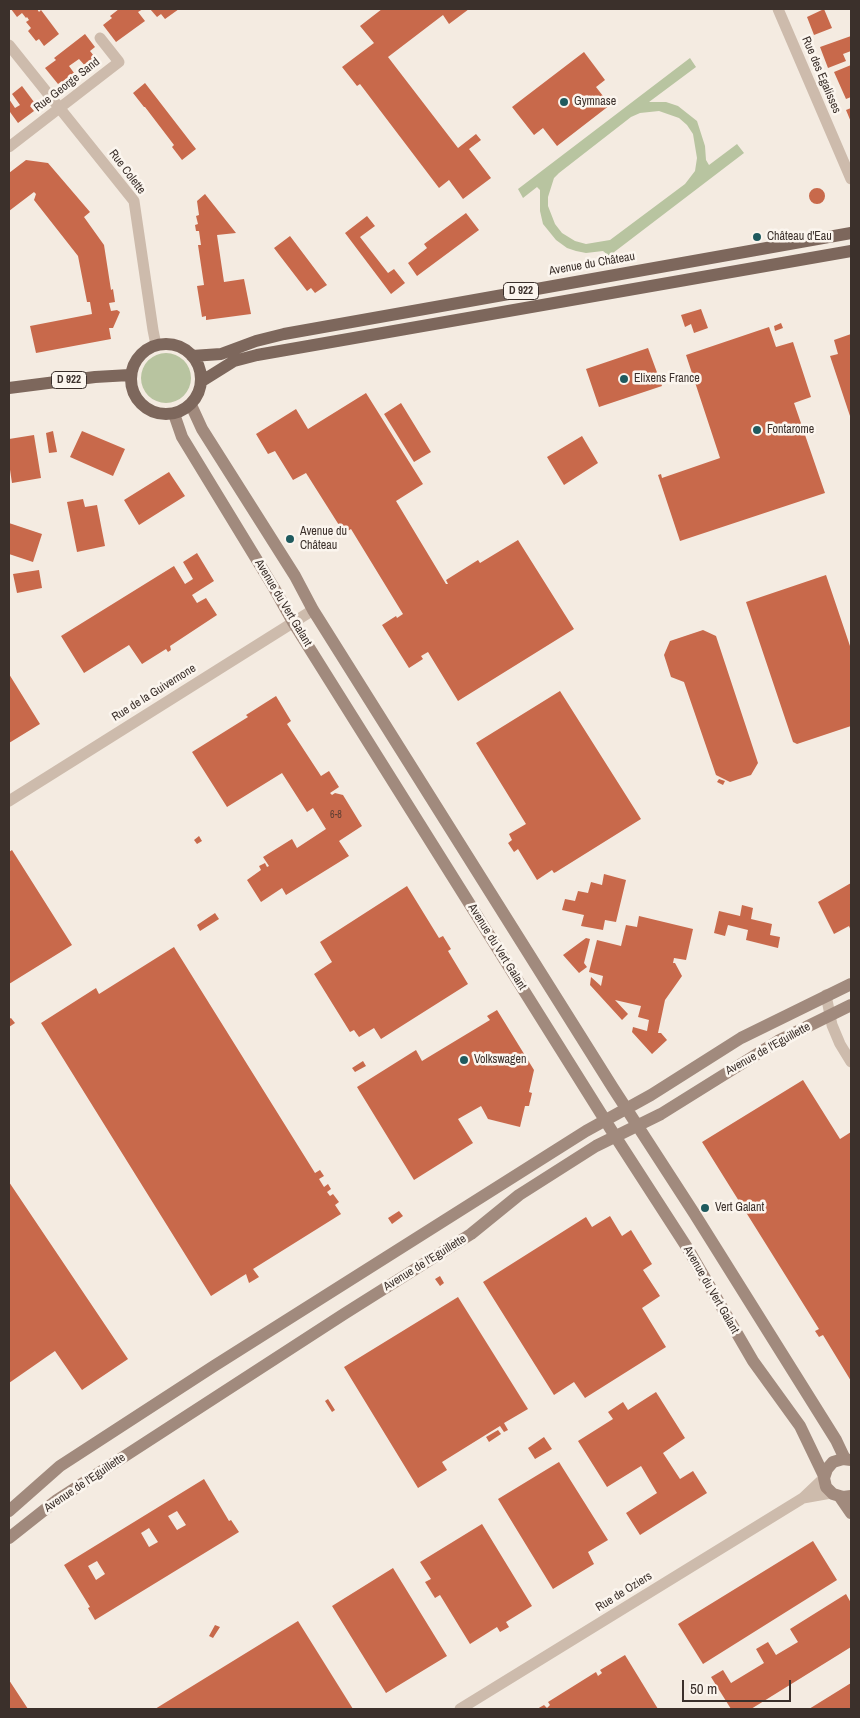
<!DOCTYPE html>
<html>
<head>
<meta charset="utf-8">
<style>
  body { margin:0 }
  #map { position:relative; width:860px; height:1718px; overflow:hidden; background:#f4ebe1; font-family:"Archivo Narrow",sans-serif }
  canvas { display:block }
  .frame { position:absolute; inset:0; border:10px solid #3b302b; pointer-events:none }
  .scale { position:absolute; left:682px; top:1680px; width:109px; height:22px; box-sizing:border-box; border:2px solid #3b302b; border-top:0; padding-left:6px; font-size:15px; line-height:18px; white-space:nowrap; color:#3b302b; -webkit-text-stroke:4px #fbf5ee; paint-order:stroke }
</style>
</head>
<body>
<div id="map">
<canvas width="860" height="1718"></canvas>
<div class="frame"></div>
<div class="scale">50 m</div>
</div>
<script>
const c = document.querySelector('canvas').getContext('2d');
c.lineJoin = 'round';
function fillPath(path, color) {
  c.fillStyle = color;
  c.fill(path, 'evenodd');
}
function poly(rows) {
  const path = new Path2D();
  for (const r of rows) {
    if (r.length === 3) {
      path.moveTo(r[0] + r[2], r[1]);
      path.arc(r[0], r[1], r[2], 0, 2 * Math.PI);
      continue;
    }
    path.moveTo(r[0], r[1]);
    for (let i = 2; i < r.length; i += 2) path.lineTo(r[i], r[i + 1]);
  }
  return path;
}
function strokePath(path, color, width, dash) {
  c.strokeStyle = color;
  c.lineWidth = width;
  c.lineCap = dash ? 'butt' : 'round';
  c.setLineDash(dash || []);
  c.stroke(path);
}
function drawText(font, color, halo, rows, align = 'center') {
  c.font = font + ' "Archivo Narrow",sans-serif';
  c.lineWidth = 5;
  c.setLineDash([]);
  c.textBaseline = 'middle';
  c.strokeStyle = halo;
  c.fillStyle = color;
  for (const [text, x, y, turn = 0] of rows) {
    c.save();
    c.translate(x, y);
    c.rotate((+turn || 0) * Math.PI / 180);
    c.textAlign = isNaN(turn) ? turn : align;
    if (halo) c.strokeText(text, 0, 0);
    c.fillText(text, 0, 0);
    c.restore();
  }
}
fillPath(poly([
  [690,58,696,67,649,102,666,102,678,106,697,121,705,146,706,160,709,165,737,144,744,153,609,256,603,251,586,253,576,251,567,248,556,240,543,224,540,211,540,190,537,187,523,198,518,189],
  [659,111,679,118,687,125,693,134,697,158,695,171,685,184,610,240,586,244,575,241,562,233,555,224,548,206,548,197,554,178,559,173,631,117,640,113],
  [166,378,25]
]), '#b8c4a0');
fillPath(poly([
  [11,9,37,9,39,12,41,10,59,34,44,46,39,39,36,41,28,31,31,28,26,22,29,20,27,17,26,18,22,13,17,17],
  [119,9,143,9,138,12,145,21,116,42,103,25,112,18,110,16],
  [150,9,179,9,165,19,161,14,157,17],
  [382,9,469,9,449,24,443,15,388,57,458,148,476,134,481,140,469,149,491,178,463,199,449,180,439,188,360,84,357,86,342,67,374,43,360,26],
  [824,9,832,28,814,35,807,17],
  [85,34,95,47,90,51,98,61,88,69,79,59,69,66,77,77,66,86,62,81,58,84,45,68,56,60,54,58],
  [851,36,851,51,843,54,846,61,828,68,820,47],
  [584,52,605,80,596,87,610,105,557,146,543,128,534,135,512,107],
  [851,65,851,97,846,99,834,72],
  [145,83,196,149,182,160,172,147,174,145,145,107,144,107,133,93],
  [22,86,34,102,30,106,34,111,18,123,10,112,9,113,9,99,15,108,20,105,12,94],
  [851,108,851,122,846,110],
  [26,160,48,163,90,212,84,217,104,245,111,290,113,289,115,302,109,303,111,311,117,310,120,312,113,328,109,328,111,339,36,353,30,326,92,314,90,302,87,302,78,256,34,200,36,194,34,192,9,211,9,173],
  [817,196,8],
  [205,194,236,233,217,235,224,282,244,279,251,314,206,320,206,316,202,317,197,286,204,285,198,245,201,245,199,231,196,231,195,225,198,224,196,216,199,215,197,201],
  [466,213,479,230,417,276,408,263,427,248,424,244],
  [367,216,375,226,360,237,388,273,394,269,405,283,391,294,345,233],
  [290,236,327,285,315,293,311,288,307,291,274,248],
  [701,309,708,328,694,333,691,324,685,327,681,315],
  [781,323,783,328,775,331,774,326],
  [769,327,776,347,793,342,811,397,794,403,825,493,680,541,658,475,661,474,662,478,720,458,686,355],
  [851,334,851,419,830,356,838,354,834,340],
  [648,348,662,386,599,407,586,369],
  [366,393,423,484,396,501,446,584,448,584,446,580,478,560,480,563,518,540,574,629,458,701,428,652,421,656,423,659,409,668,382,625,396,616,397,618,403,614,351,529,344,533,306,473,293,480,275,451,268,454,256,434,296,409,308,429],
  [401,403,431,452,414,462,384,414],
  [53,431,57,452,49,453,46,433],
  [82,431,125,449,113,476,70,457],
  [34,435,41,478,12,483,9,463,9,439],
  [582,436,598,463,564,485,547,457],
  [169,472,185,496,139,525,124,500],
  [83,499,85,507,97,505,105,546,77,552,67,502],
  [9,523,42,534,33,562,9,554],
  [197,553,214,581,192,595,197,603,206,598,217,615,170,646,171,650,168,652,166,649,142,664,129,645,84,673,61,636,174,566,185,584,193,579,183,562],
  [39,570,42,588,17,593,13,574],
  [826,575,851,649,851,726,797,744,793,742,746,602],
  [703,630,716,636,758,763,751,775,730,782,716,775,684,682,671,677,664,655,670,641],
  [9,674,40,724,9,743],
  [560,691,641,819,556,872,554,873,552,870,537,880,518,849,514,852,508,843,512,840,509,834,526,824,476,743],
  [276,696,291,721,287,724,321,776,329,771,339,787,330,793,332,795,335,793,343,795,362,826,339,841,349,856,286,895,282,888,261,902,247,880,261,870,259,866,265,863,267,867,269,866,263,857,292,839,297,848,326,829,313,808,307,812,282,773,227,807,192,752,248,717,246,715],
  [719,779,725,781,723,785,717,782],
  [199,836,202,841,197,844,194,840],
  [12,850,72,945,9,984,9,852],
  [604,874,626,880,616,922,605,920,603,930,581,926,584,915,562,910,565,899,575,901,578,891,588,893,591,882,602,885],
  [851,883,851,931,849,926,834,934,818,902],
  [407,886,439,938,443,936,451,949,448,951,468,984,381,1039,374,1028,359,1037,354,1030,350,1032,314,974,332,962,320,942],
  [742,905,753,908,751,919,772,924,770,935,780,937,778,948,746,940,748,930,728,925,725,936,714,933,719,911,740,916],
  [215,913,219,919,200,931,197,925],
  [639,916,693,929,686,960,674,958,673,963,675,963,682,976,665,1000,658,1033,661,1033,667,1040,652,1054,632,1032,633,1027,647,1031,649,1020,638,1017,641,1006,615,1000,628,1014,622,1020,590,985,591,977,601,986,603,976,589,972,597,940,621,946,626,925,637,927],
  [586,938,590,939,584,963,587,967,579,973,563,955],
  [174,947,315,1173,320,1170,324,1176,319,1179,324,1187,328,1184,331,1189,327,1192,330,1196,333,1194,339,1202,335,1205,341,1214,253,1269,259,1277,249,1283,246,1274,211,1296,41,1023,96,988,99,994],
  [497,1010,534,1070,529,1092,532,1093,529,1106,525,1106,520,1127,488,1119,481,1106,458,1119,473,1143,414,1180,357,1087,416,1050,422,1061,490,1020,487,1016],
  [11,1018,15,1023,9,1027,9,1019],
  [363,1061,366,1066,355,1072,352,1068],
  [803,1080,840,1139,851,1132,851,1381,823,1335,819,1337,815,1331,819,1329,702,1142],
  [9,1182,128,1359,82,1390,55,1351,9,1383],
  [399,1211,403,1216,392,1224,388,1218],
  [610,1216,622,1236,631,1230,652,1264,643,1270,660,1296,642,1308,666,1347,585,1398,574,1382,554,1395,483,1282,586,1217,592,1227],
  [440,1276,444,1283,440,1286,435,1279],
  [458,1297,528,1409,504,1423,508,1430,504,1432,500,1426,442,1462,447,1470,418,1488,344,1367],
  [656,1392,685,1438,663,1453,680,1479,693,1471,707,1493,640,1535,626,1513,657,1493,641,1466,607,1487,578,1441,613,1419,608,1412,623,1402,628,1410],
  [328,1399,335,1410,332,1412,325,1401],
  [498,1430,501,1434,489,1442,486,1437],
  [544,1437,552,1449,535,1459,528,1448],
  [559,1462,608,1540,588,1552,594,1564,553,1589,498,1499],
  [204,1479,229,1521,231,1520,239,1532,95,1620,88,1608,90,1607,64,1565],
  [177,1511,186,1525,177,1530,168,1516],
  [149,1528,158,1542,149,1547,141,1533],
  [97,1561,105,1574,96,1580,88,1566],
  [482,1524,532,1606,506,1622,509,1627,500,1632,497,1627,470,1644,440,1595,435,1598,425,1582,431,1579,420,1562],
  [813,1541,837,1580,703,1664,678,1624],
  [393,1568,447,1656,386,1693,332,1606],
  [846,1594,851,1603,851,1647,751,1709,731,1709,711,1677,723,1670,731,1683,764,1663,756,1649,768,1642,776,1655,798,1642,790,1629],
  [298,1621,353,1709,155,1709],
  [215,1625,220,1627,213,1638,209,1636],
  [625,1655,658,1709,537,1709,544,1705,547,1708,550,1705,548,1702,596,1672,598,1676,602,1673,600,1670],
  [9,1680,28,1709,9,1709],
  [851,1683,851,1709,809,1709]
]), '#c8694b');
strokePath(poly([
  [778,9,851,179],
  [9,45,134,201,153,330,156,345],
  [9,147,119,62,100,38],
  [9,801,313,610],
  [826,995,832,1025,840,1044,851,1062],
  [803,1498,831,1493],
  [460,1709,803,1498,824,1478]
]), '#cdbbac', 11);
strokePath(poly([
  [191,405,202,429,295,576,313,610,613,1088,694,1213,836,1440,845,1459],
  [174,414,182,437,274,588,293,622,615,1136,688,1249,753,1361,800,1426,824,1476],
  [851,1460,843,1459,833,1462,827,1469,824,1478,826,1487,833,1494,843,1497,851,1496],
  [840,1497,851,1513],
  [9,1511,60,1466,214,1366,586,1131,651,1095,741,1038,851,984],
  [9,1538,57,1500,344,1314,471,1234,519,1195,596,1146,661,1114,778,1041,851,1005]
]), '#a18a7d', 12);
strokePath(poly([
  [166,379,35],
  [192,356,221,354,256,341,284,334,851,233],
  [202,381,234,361,257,355,851,251],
  [9,388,95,377,130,375]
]), '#7d675c', 12);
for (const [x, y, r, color] of [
  [564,102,5,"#1f5a5e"],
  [757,237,5,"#1f5a5e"],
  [624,379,5,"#1f5a5e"],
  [757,430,5,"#1f5a5e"],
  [290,539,5,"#1f5a5e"],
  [464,1060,5,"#1f5a5e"],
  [705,1208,5,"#1f5a5e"]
]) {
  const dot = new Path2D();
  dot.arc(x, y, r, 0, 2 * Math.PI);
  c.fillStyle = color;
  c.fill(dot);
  strokePath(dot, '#fbf5ee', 2);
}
drawText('10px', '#5e3e33', null, [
  ["6-8",336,815]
]);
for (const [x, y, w] of [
  [521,291,35],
  [69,380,35]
]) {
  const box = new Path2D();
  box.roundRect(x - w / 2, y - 8.5, w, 17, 4);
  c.fillStyle = '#fbf5ee';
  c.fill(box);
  strokePath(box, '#3b302b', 1);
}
drawText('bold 11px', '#3b302b', null, [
  ["D 922",521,291],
  ["D 922",69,380]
]);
drawText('12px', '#3b302b', '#fbf5ee', [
  ["Rue des Egalisses",821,75,67],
  ["Rue George Sand",67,85,-38],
  ["Rue Colette",127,172,53],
  ["Avenue du Château",592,264,-10],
  ["Avenue du Vert Galant",283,603,59],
  ["Rue de la Guivernone",154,693,-32],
  ["Avenue du Vert Galant",497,947,58],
  ["Avenue de l'Eguillette",768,1049,-29],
  ["Avenue de l'Eguillette",425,1263,-32],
  ["Avenue du Vert Galant",711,1290,60],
  ["Avenue de l'Eguillette",85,1483,-34],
  ["Rue de Oziers",624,1592,-32]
]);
drawText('12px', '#3b302b', '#fbf5ee', [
  ["Gymnase",574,102],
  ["Château d'Eau",767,237],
  ["Elixens France",634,379],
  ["Fontarome",767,430],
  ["Avenue du",300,532],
  ["Château",300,546],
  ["Volkswagen",474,1060],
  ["Vert Galant",715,1208]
], 'left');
</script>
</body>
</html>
